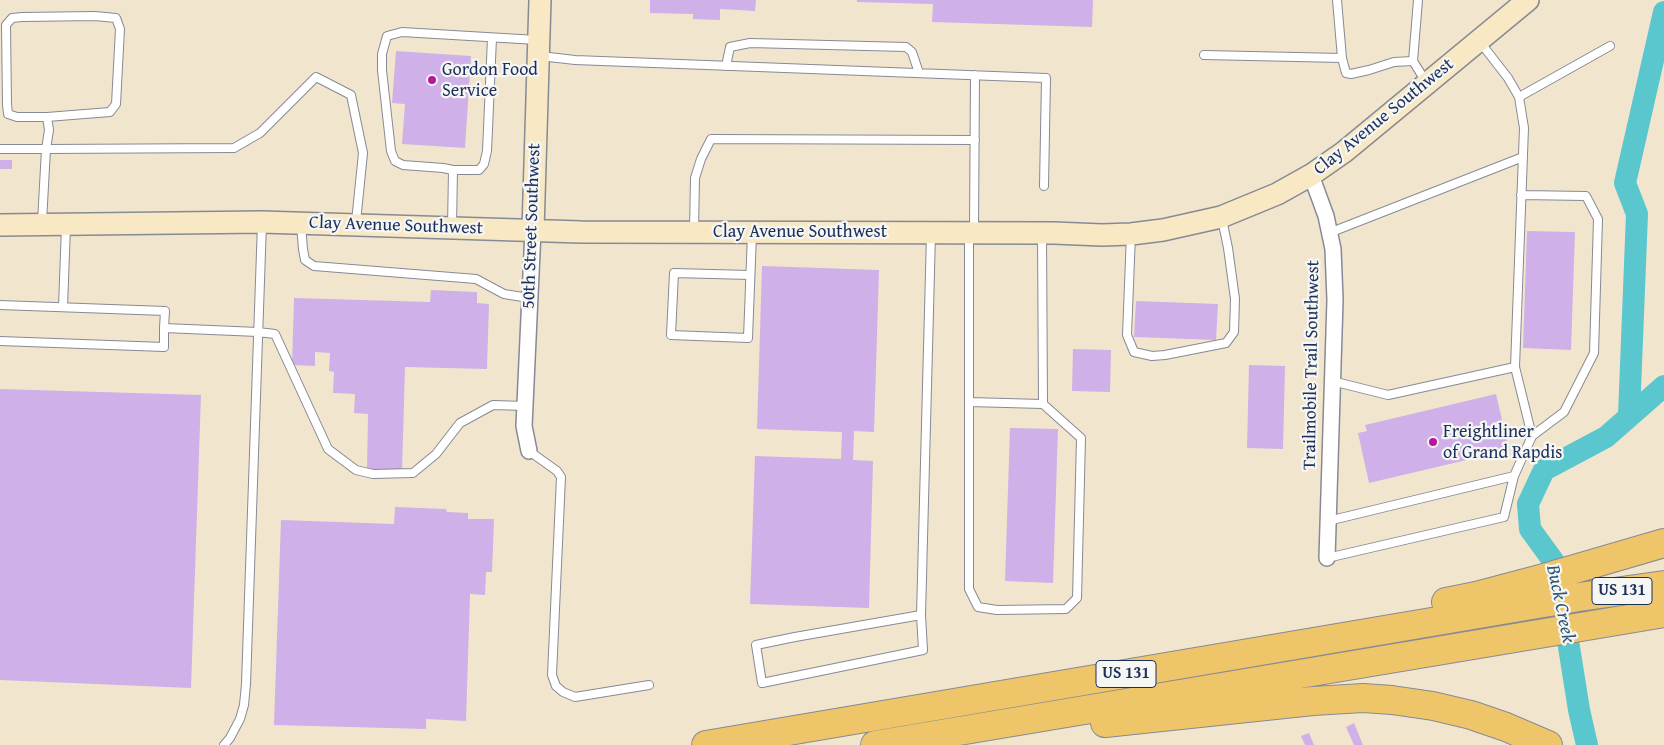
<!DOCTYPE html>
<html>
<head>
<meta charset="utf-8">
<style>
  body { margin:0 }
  canvas { display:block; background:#f2e5cd }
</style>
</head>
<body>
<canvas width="1664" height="745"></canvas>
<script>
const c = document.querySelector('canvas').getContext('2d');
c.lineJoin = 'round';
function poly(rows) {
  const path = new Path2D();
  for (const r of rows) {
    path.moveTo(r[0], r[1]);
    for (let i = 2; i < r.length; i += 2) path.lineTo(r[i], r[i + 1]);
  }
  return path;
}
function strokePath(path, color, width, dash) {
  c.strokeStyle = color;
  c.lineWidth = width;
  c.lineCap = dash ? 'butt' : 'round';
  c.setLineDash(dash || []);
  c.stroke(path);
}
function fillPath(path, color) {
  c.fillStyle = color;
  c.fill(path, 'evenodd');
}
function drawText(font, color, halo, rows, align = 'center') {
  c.font = font + ' "Gentium Book Plus",serif';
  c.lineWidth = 4.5;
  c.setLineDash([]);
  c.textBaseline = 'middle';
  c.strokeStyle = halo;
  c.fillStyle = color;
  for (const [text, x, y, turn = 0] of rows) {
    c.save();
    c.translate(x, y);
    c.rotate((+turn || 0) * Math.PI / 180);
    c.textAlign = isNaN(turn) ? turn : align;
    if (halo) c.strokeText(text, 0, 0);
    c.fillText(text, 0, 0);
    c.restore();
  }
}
strokePath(poly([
  [1629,415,1637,214,1625,183,1664,12],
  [1587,745,1579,710,1569,647,1554,562,1530,529,1528,504,1544,470,1606,437,1664,386]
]), '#5ac7ce', 22);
fillPath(poly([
  [650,0,756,0,755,11,720,9,720,20,693,19,693,14,650,13],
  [857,0,1093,0,1092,27,932,22,933,4,857,2],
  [396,51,471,56,465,148,402,144,405,104,392,103],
  [0,160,12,160,12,169,0,169],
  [1527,231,1575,232,1571,350,1523,348],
  [762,266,879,270,874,432,854,431,853,460,873,461,869,608,750,604,755,456,841,459,842,432,757,429],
  [431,290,477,292,477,303,489,304,487,369,405,367,402,471,367,469,368,414,354,413,355,394,333,393,334,372,329,371,330,353,315,352,315,366,292,365,294,298,430,302],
  [1136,301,1218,304,1216,340,1134,337],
  [1073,349,1111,350,1110,392,1072,391],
  [1249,365,1285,366,1283,449,1247,448],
  [0,389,201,395,191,688,0,680],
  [1496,394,1509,450,1369,483,1358,433,1367,431,1365,425],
  [1010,428,1058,429,1053,583,1005,581],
  [395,507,446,509,447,512,468,513,468,519,494,519,492,572,486,572,485,595,470,594,466,721,426,719,426,729,274,725,281,520,394,524],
  [1354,723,1363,745,1354,745,1346,727],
  [1309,733,1314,745,1305,745,1301,736]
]), '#cfb0e8');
const lane = poly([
  [1337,0,1342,58,1346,73,1351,74,1369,70,1394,62,1413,61],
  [1418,0,1413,61,1426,82],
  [1204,55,1342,58],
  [540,56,575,60,1046,78,1044,186],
  [726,66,730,47,750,43,906,47,912,52,919,73],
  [1519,97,1610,46],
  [47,117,110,112,116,104,120,29,116,18,95,16,22,17,12,18,6,25,7,104,8,114,17,117,47,117,49,130,46,149,234,148,260,133,316,77,351,95,363,153,356,222],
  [0,149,46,149,42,222],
  [453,170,479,170,484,164,487,151,492,38],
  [1521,195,1586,196,1598,219,1594,353,1564,412,1532,436],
  [301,225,303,249,305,260,314,266,476,279,504,294,529,298],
  [452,227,453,170,443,168,403,165,395,161,391,151,382,70,382,54,387,36,402,32,537,40],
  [694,230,695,178,701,159,711,139,975,140],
  [974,230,975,75],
  [1329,233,1523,157],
  [969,234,969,402,1043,404,1042,234],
  [1131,234,1127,335,1134,352,1152,356,1165,355,1226,343,1234,332,1235,299,1228,248,1222,219],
  [750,275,674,273,671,335,748,338,752,234],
  [0,305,165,311,164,328],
  [63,307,66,226],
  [0,341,164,347,164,328,258,332,275,334,328,449,356,470,373,474,413,473,436,454,460,423,493,405,525,406],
  [1332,381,1388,395,1515,367],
  [969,402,969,589,978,607,997,610,1066,609,1077,598,1081,438,1043,404],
  [529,451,557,471,561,477,552,675,556,686,563,692,575,697,649,685],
  [1328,521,1514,476],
  [1327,558,1504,517,1514,476,1532,436,1515,367,1524,128,1519,97,1508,78,1480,42],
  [921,615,923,650,762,683,756,645,795,637,921,615,931,234],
  [224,745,230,738,240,719,244,705,246,684,262,223]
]);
const street = poly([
  [1311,175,1326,216,1333,249,1335,300,1327,558],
  [529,451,524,426,533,230]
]);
const secondary = poly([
  [0,225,262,222,581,232,1054,233,1102,235,1131,234,1163,230,1221,217,1277,194,1311,175,1344,152,1528,0],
  [533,230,540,0]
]);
const highway = poly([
  [1446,602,1476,596,1544,578,1664,543],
  [1105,723,1313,701,1363,698,1392,700,1433,706,1471,715,1506,727,1548,745],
  [706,745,1579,597,1664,585],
  [875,745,1664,613]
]);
strokePath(lane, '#868a96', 10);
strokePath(street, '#868a96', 18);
strokePath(secondary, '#868a96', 24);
strokePath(highway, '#868a96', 30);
strokePath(lane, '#fff', 8);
strokePath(street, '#fff', 15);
strokePath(secondary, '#f8e8c3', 21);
strokePath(highway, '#eec569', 28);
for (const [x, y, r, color] of [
  [432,80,5,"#b5179e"],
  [1433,442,5,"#b5179e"]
]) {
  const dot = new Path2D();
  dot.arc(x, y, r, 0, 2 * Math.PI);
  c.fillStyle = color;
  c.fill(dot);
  strokePath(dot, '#f6f6f2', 2);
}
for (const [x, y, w] of [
  [1622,591,60],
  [1126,674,60]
]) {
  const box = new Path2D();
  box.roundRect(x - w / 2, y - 13.5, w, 27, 4);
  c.fillStyle = '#f6f6f2';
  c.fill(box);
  strokePath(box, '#1b2f5e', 1);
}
drawText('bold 16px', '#1b2f5e', null, [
  ["US 131",1622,591],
  ["US 131",1126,674]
]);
drawText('18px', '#1b2f5e', '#f6f6f2', [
  ["Gordon Food",442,70],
  ["Service",442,91],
  ["Freightliner",1443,432],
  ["of Grand Rapdis",1443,453]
], 'left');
drawText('18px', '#1b2f5e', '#f6f6f2', [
  ["Clay Avenue Southwest",1384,117,-39],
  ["Clay Avenue Southwest",396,226,2],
  ["50th Street Southwest",532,226,-88],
  ["Clay Avenue Southwest",800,232],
  ["Trailmobile Trail Southwest",1312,365,-89]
]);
drawText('italic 19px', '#2b557a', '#f6f6f2', [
  ["Buck Creek",1560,604,78]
]);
</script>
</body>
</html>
